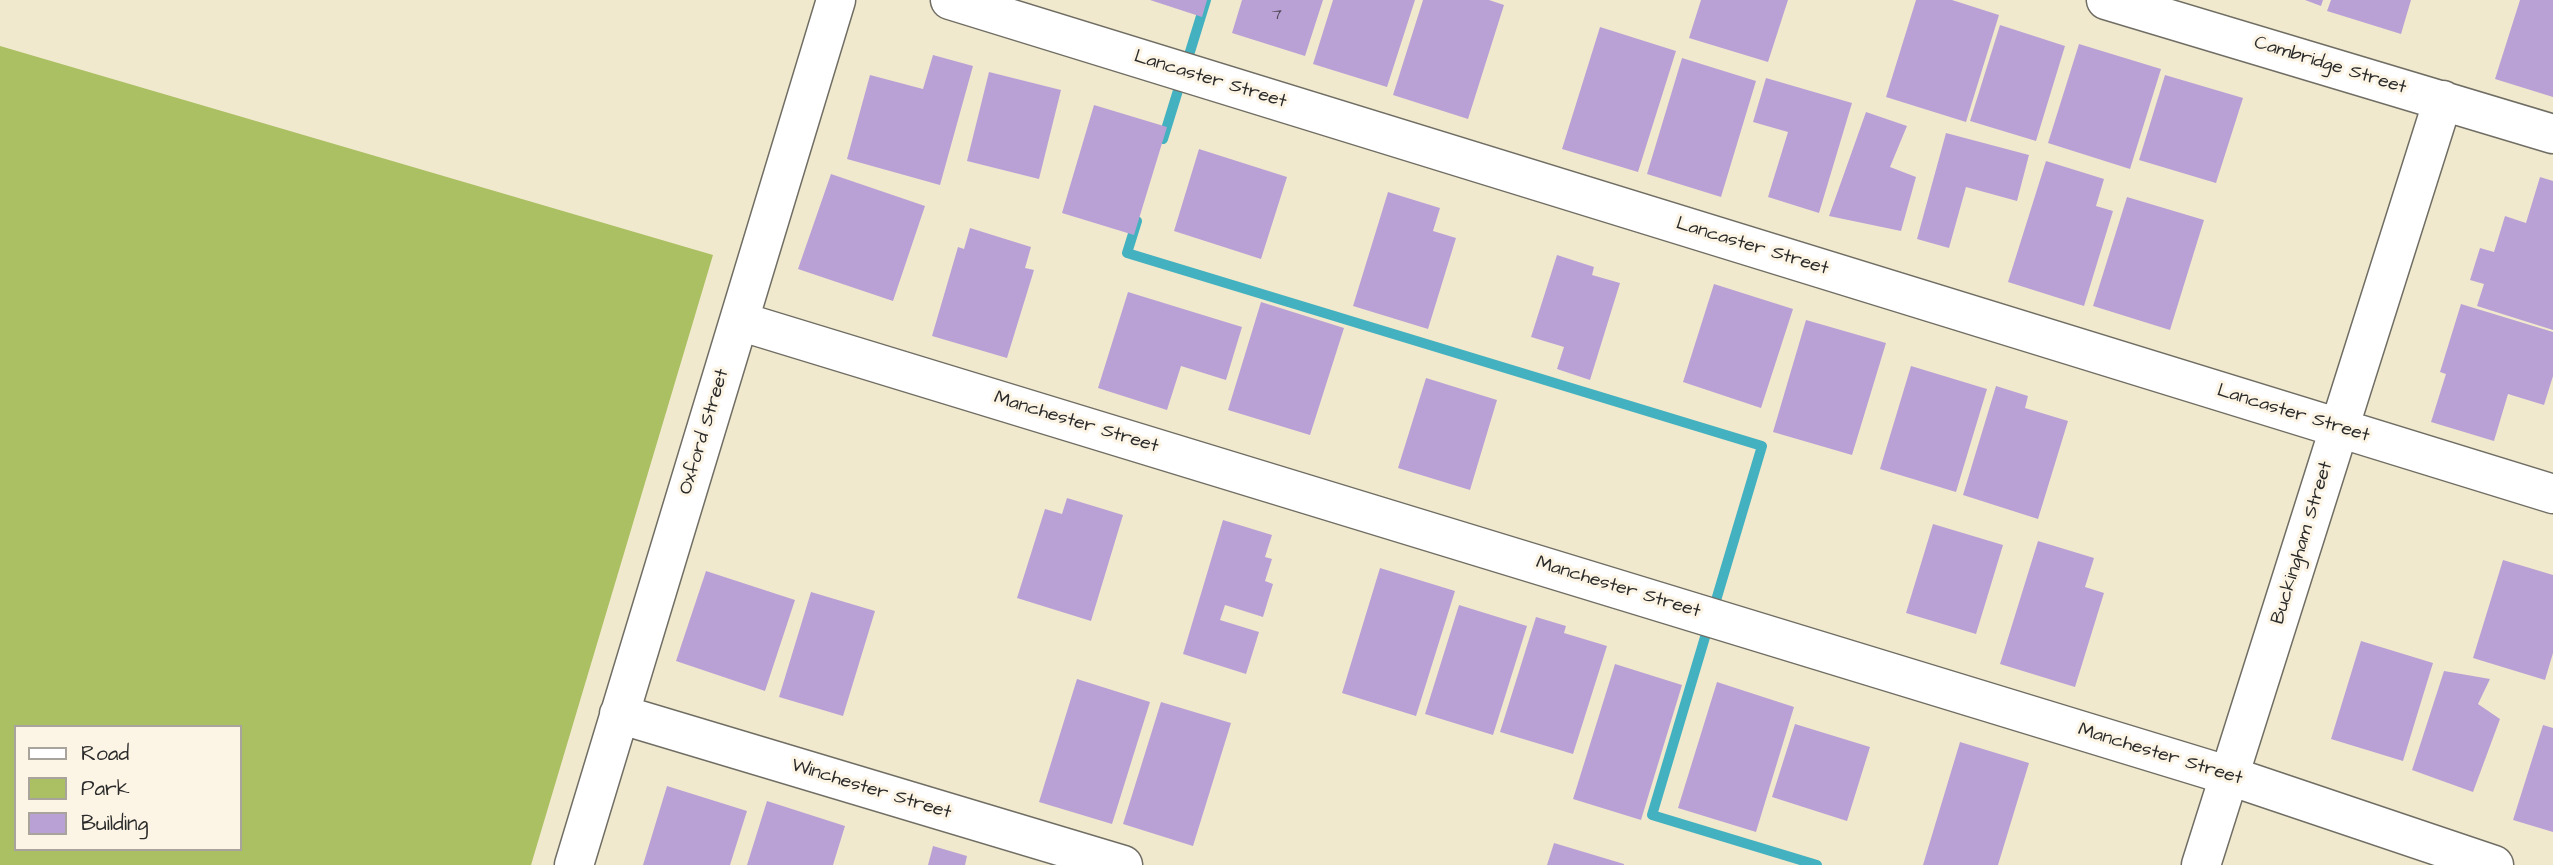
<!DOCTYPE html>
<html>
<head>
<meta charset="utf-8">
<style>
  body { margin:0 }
  #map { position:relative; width:2553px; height:865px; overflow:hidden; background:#f1e9ce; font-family:"Architects Daughter",sans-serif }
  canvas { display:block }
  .legend { position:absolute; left:14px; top:725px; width:228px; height:126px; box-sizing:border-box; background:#fcf5e5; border:2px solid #a8a49b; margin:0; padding:9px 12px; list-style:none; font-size:21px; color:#2b2b2b }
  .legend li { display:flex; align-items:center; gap:14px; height:35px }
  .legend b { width:35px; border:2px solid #a8a49b }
</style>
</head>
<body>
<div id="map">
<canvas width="2553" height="865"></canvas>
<ul class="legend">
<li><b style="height:9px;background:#fff"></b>Road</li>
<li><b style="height:19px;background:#abbf63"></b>Park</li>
<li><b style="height:19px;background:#baa1d5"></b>Building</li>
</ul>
</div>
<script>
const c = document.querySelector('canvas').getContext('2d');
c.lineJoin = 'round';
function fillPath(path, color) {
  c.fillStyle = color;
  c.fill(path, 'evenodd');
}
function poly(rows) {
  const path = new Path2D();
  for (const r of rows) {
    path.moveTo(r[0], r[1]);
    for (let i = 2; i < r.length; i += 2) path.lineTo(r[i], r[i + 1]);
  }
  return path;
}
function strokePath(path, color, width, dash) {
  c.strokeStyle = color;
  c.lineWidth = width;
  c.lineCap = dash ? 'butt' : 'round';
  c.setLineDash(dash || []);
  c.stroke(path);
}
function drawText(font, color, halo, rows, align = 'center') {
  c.font = font + ' "Architects Daughter",sans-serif';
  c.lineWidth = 6;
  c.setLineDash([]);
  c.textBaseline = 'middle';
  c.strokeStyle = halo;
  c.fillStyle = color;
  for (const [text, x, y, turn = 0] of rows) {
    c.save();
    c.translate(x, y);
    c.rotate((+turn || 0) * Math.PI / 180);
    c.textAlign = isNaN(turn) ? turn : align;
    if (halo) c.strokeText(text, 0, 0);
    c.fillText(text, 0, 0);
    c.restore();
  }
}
fillPath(poly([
  [0,46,713,255,531,865,0,865],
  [16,727,240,727,240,849,16,849]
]), '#abbf63');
strokePath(poly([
  [1163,139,1206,0],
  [1137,221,1127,253,1762,446,1652,815,1817,865]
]), '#43b1bf', 10);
fillPath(poly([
  [1150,0,1207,0,1202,17],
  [1242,0,1323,0,1305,56,1232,33],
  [1333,0,1415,0,1387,87,1313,64],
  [1423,0,1489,0,1504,5,1468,119,1393,95],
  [1701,0,1788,0,1768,62,1689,38],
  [1916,0,1952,0,1999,15,1966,122,1886,97],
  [2305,0,2323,0,2321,6],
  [2331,0,2411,0,2401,34,2327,11],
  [2520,0,2553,0,2553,97,2495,79],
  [2000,25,2065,46,2036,141,1970,121],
  [1600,27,1676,51,1638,172,1562,149],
  [2079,44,2161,69,2130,169,2048,143],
  [933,55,973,66,940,185,847,159,870,75,923,89],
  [1682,58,1756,81,1721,197,1647,174],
  [989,72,1061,90,1039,179,967,161],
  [2165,75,2243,98,2216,183,2139,160],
  [1766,78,1852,103,1819,213,1768,197,1788,132,1753,122],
  [1094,105,1167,127,1134,235,1062,213],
  [1866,112,1907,126,1890,167,1916,177,1901,231,1829,216],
  [1946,133,2029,155,2017,201,1966,187,1949,248,1917,239],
  [1199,149,1287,177,1261,259,1174,231],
  [2046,161,2104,179,2096,206,2113,211,2084,306,2008,282],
  [831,174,925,206,893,301,798,269],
  [2540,177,2553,181,2553,330,2477,306,2484,284,2470,280,2480,248,2494,252,2505,216,2526,223],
  [1388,192,1440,208,1433,231,1456,238,1428,329,1353,306],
  [2127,197,2204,220,2170,330,2093,306],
  [970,228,1031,247,1025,268,1034,270,1007,358,932,336,958,247,964,249],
  [1557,255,1594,267,1592,275,1620,283,1590,380,1557,369,1564,347,1531,337],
  [1714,284,1793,309,1761,408,1683,382],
  [1128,292,1242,327,1226,380,1181,366,1167,410,1098,388],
  [1261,302,1344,328,1310,435,1228,410],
  [2461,304,2553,332,2553,376,2544,405,2508,394,2494,441,2431,422,2446,374,2440,372],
  [1806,320,1886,343,1852,455,1773,432],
  [1911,366,1987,389,1956,492,1880,469],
  [1426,378,1497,400,1470,490,1398,468],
  [1996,386,2028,396,2025,408,2068,421,2038,519,1963,495],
  [1067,498,1123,515,1091,621,1017,598,1045,509,1062,514],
  [1223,520,1272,535,1265,557,1272,559,1265,581,1273,584,1263,617,1225,605,1220,620,1259,632,1246,674,1183,654],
  [1933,524,2003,545,1976,634,1906,613],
  [2038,541,2094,558,2085,587,2104,593,2075,687,2000,664],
  [2503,560,2553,575,2553,653,2545,680,2473,658],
  [1380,568,1455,591,1416,716,1342,693],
  [706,571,795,600,765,691,676,661],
  [811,592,875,611,843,716,779,697],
  [1459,605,1527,626,1493,735,1425,714],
  [1536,617,1566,626,1564,633,1607,646,1573,754,1500,732],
  [2361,641,2433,663,2403,761,2331,739],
  [1615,664,1682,685,1641,820,1573,799],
  [2444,671,2490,679,2478,704,2500,719,2473,792,2412,770],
  [1077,679,1150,702,1112,824,1039,802],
  [1717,682,1794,707,1756,832,1678,808],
  [1161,702,1231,723,1193,846,1123,824],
  [1795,724,1870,747,1847,821,1772,797],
  [2543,725,2553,728,2553,832,2513,820],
  [1960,742,2029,763,1998,865,1923,865],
  [667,786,747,811,730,865,643,865],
  [767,801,845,826,833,865,747,865],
  [1554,843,1624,864,1624,865,1547,865],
  [933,846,967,856,965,865,928,865]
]), '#baa1d5');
const minor = poly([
  [950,0,2553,494],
  [2106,0,2553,134],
  [739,321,2230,776,2494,865],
  [619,714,1123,865],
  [574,865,836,0],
  [2201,865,2443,100]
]);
strokePath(minor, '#706e64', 41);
strokePath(minor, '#fff', 38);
drawText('16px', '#4f4856', null, [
  ["7",1277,16]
]);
drawText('19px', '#2b2b2b', '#fcf5e5', [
  ["Cambridge Street",2330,66,17],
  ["Lancaster Street",1210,80,17],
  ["Lancaster Street",1752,247,17],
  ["Lancaster Street",2293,414,17],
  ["Manchester Street",1076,423,17],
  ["Oxford Street",705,432,-73],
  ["Buckingham Street",2303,543,-73],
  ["Manchester Street",1618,588,17],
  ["Manchester Street",2160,755,17],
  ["Winchester Street",871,790,17]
]);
</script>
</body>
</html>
